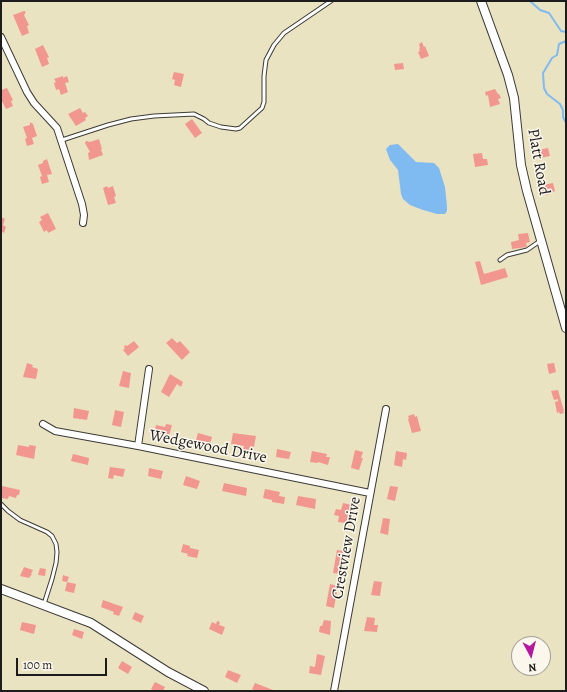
<!DOCTYPE html>
<html>
<head>
<meta charset="utf-8">
<style>
  body { margin:0 }
  #map { position:relative; width:567px; height:692px; overflow:hidden; background:#eae3c2; font-family:Alegreya,serif }
  canvas { display:block }
  .frame { position:absolute; inset:0; border:2px solid #1c1c1c; pointer-events:none }
  .north { position:absolute; left:511px; top:636px; width:40px; height:40px; box-sizing:border-box; background:#fbf7ec; border:1px solid #a29f99; border-radius:50%; rotate:173deg; font-size:11px; font-weight:700; line-height:16px; text-align:center; color:#1c1c1c }
  .north::after { content:''; display:block; margin:auto; width:14px; height:18px; background:#b5179e; clip-path:polygon(50% 0,100% 100%,50% 72%,0 100%) }
  .scale { position:absolute; left:16px; top:658px; width:91px; height:18px; box-sizing:border-box; border:2px solid #1c1c1c; border-top:0; padding-left:5px; font-size:12px; line-height:14px; white-space:nowrap; color:#1c1c1c; -webkit-text-stroke:3px #fbf7ec; paint-order:stroke }
</style>
</head>
<body>
<div id="map">
<canvas width="567" height="692"></canvas>
<div class="frame"></div>
<div class="north">N</div>
<div class="scale">100 m</div>
</div>
<script>
const c = document.querySelector('canvas').getContext('2d');
c.lineJoin = 'round';
function fillPath(path, color) {
  c.fillStyle = color;
  c.fill(path, 'evenodd');
}
function poly(rows) {
  const path = new Path2D();
  for (const r of rows) {
    path.moveTo(r[0], r[1]);
    for (let i = 2; i < r.length; i += 2) path.lineTo(r[i], r[i + 1]);
  }
  return path;
}
function strokePath(path, color, width, dash) {
  c.strokeStyle = color;
  c.lineWidth = width;
  c.lineCap = dash ? 'butt' : 'round';
  c.setLineDash(dash || []);
  c.stroke(path);
}
function drawText(font, color, halo, rows, align = 'center') {
  c.font = font + ' Alegreya,serif';
  c.lineWidth = 3;
  c.setLineDash([]);
  c.textBaseline = 'middle';
  c.strokeStyle = halo;
  c.fillStyle = color;
  for (const [text, x, y, turn = 0] of rows) {
    c.save();
    c.translate(x, y);
    c.rotate((+turn || 0) * Math.PI / 180);
    c.textAlign = isNaN(turn) ? turn : align;
    if (halo) c.strokeText(text, 0, 0);
    c.fillText(text, 0, 0);
    c.restore();
  }
}
fillPath(poly([
  [398,144,416,162,434,163,439,168,445,187,447,206,447,211,445,214,437,214,423,210,410,205,403,199,401,194,398,170,390,160,386,149,390,145]
]), '#7fbbf1');
strokePath(poly([
  [530,1,540,10,549,13,561,31,566,32],
  [566,41,559,44,557,55,552,58,543,73,544,88,547,94,560,104,563,110,563,117,566,123]
]), '#7fbbf1', 2);
fillPath(poly([
  [24,11,26,12,24,15,29,25,27,26,29,33,22,36,13,15],
  [422,42,424,47,425,46,429,56,421,59,418,52,420,51,419,49,420,48,419,44],
  [43,45,49,57,47,58,49,64,42,67,35,49],
  [403,63,404,69,395,70,394,64],
  [174,72,184,74,181,87,174,85,175,80,172,79],
  [63,76,63,78,67,76,69,82,65,83,68,92,61,95,59,89,56,90,54,83,56,82,54,79],
  [7,88,13,100,11,101,13,106,6,109,1,99,1,90],
  [495,89,498,94,499,94,501,98,498,99,500,104,490,107,488,95,486,96,485,92],
  [80,108,83,113,85,112,88,116,85,118,86,120,76,126,68,114],
  [192,119,202,133,195,138,185,124],
  [30,122,33,124,37,136,32,138,34,144,27,146,25,139,27,138,23,127,30,125],
  [99,139,102,149,101,150,103,155,89,160,88,153,90,152,85,143,86,141,90,142],
  [548,148,550,156,540,158,538,153,539,153,538,150],
  [482,153,483,159,487,159,488,165,475,167,473,154],
  [47,159,52,174,47,175,49,182,42,184,40,177,42,176,38,165,43,163,43,161],
  [553,183,555,191,553,192,553,193,546,195,545,193,543,193,542,189,544,188,543,185],
  [107,186,108,188,113,186,116,196,114,197,116,203,108,205,103,188],
  [48,213,56,229,48,233,47,230,44,232,39,222,42,220,40,217],
  [1,217,5,219,3,225,6,227,4,233,1,231],
  [528,233,530,242,526,243,527,247,512,249,511,242,519,240,518,234],
  [480,261,484,274,505,268,508,277,481,285,475,262],
  [172,338,177,343,180,341,190,352,182,360,166,343],
  [134,341,139,347,128,356,123,350,125,348,124,347,125,345,127,346],
  [27,363,33,365,32,367,38,369,36,379,23,377],
  [554,363,556,372,549,374,547,364],
  [123,371,131,373,129,388,119,386],
  [170,374,183,382,181,387,177,384,169,397,161,392],
  [558,390,564,411,563,411,564,413,560,414,559,412,557,413,555,402,558,401,558,399,554,400,551,391],
  [74,408,89,411,87,420,73,418],
  [115,410,124,412,121,427,112,425],
  [414,414,415,417,417,416,421,431,412,433,408,419,409,419,408,416],
  [166,424,172,425,169,436,154,433,156,425,165,427],
  [198,433,212,437,210,444,196,440],
  [233,433,256,436,254,447,250,446,249,451,243,450,244,446,231,444],
  [18,445,29,447,29,445,36,446,34,459,16,455],
  [277,449,291,452,289,459,276,457],
  [355,450,363,452,361,458,363,458,359,470,351,468],
  [312,451,327,454,326,457,330,457,328,465,318,462,317,463,310,462],
  [396,451,407,453,406,460,403,459,402,467,394,465],
  [73,454,89,458,88,465,71,461],
  [110,467,125,469,123,477,114,475,113,479,108,478],
  [149,468,163,471,161,479,148,476],
  [186,476,200,481,197,489,183,485],
  [224,483,247,488,246,496,222,491],
  [2,486,20,490,19,495,17,495,16,498,9,496,8,499,1,498],
  [390,486,398,487,395,501,387,499],
  [265,489,280,492,279,496,285,497,284,504,272,502,272,500,263,498],
  [298,496,316,499,315,509,296,505],
  [343,503,352,505,351,513,349,513,346,523,338,522,339,516,334,515,336,509,341,510],
  [383,518,390,519,388,535,380,533],
  [183,544,190,546,190,548,199,550,197,558,187,556,188,554,181,552],
  [337,550,344,551,340,574,333,573],
  [24,567,33,570,31,574,32,574,29,578,20,576],
  [40,568,46,569,45,576,38,575],
  [63,575,69,577,67,582,76,584,74,593,65,591,67,582,62,581],
  [374,581,382,582,380,596,371,595],
  [330,584,338,586,334,608,326,606],
  [103,600,123,607,119,616,113,614,114,612,101,607],
  [135,612,144,616,141,623,132,619],
  [367,617,375,618,374,625,378,625,377,632,364,631],
  [324,620,331,621,330,635,319,632,320,626,322,626],
  [217,621,220,622,219,625,225,627,222,635,209,629,212,622,216,624],
  [22,622,36,625,34,634,20,630],
  [74,629,84,632,82,639,72,635],
  [317,654,325,656,321,675,309,673,310,666,315,667],
  [122,661,132,667,128,674,118,668],
  [228,670,241,675,237,683,225,677],
  [155,682,165,687,163,691,153,691,153,690,151,689],
  [255,683,273,690,272,691,256,691,252,689]
]), '#f1978f');
const service = poly([
  [62,140,108,125,131,119,154,116,194,114,204,119,209,123,221,127,236,129,240,128,262,108,264,102,264,76,266,60,274,45,284,33,331,1],
  [500,260,507,255,527,250,540,241],
  [1,504,8,511,20,520,47,532,52,536,56,544,57,552,56,563,52,579,44,604]
]);
const minor = poly([
  [1,37,27,92,34,103,57,128,82,204,84,215,83,223],
  [43,424,55,431,138,446,370,493],
  [138,446,149,369],
  [334,691,386,409]
]);
const tertiary = poly([
  [481,1,508,75,514,98,521,165,527,191,566,328],
  [1,589,91,623,168,672,204,691]
]);
strokePath(service, '#3b3a35', 5);
strokePath(minor, '#3b3a35', 8);
strokePath(tertiary, '#3b3a35', 10);
strokePath(service, '#fff', 3);
strokePath(minor, '#fff', 6);
strokePath(tertiary, '#fff', 8);
drawText('16px', '#1c1c1c', '#fbf7ec', [
  ["Platt Road",538,162,80],
  ["Wedgewood Drive",208,447,11],
  ["Crestview Drive",347,548,-80]
]);
</script>
</body>
</html>
